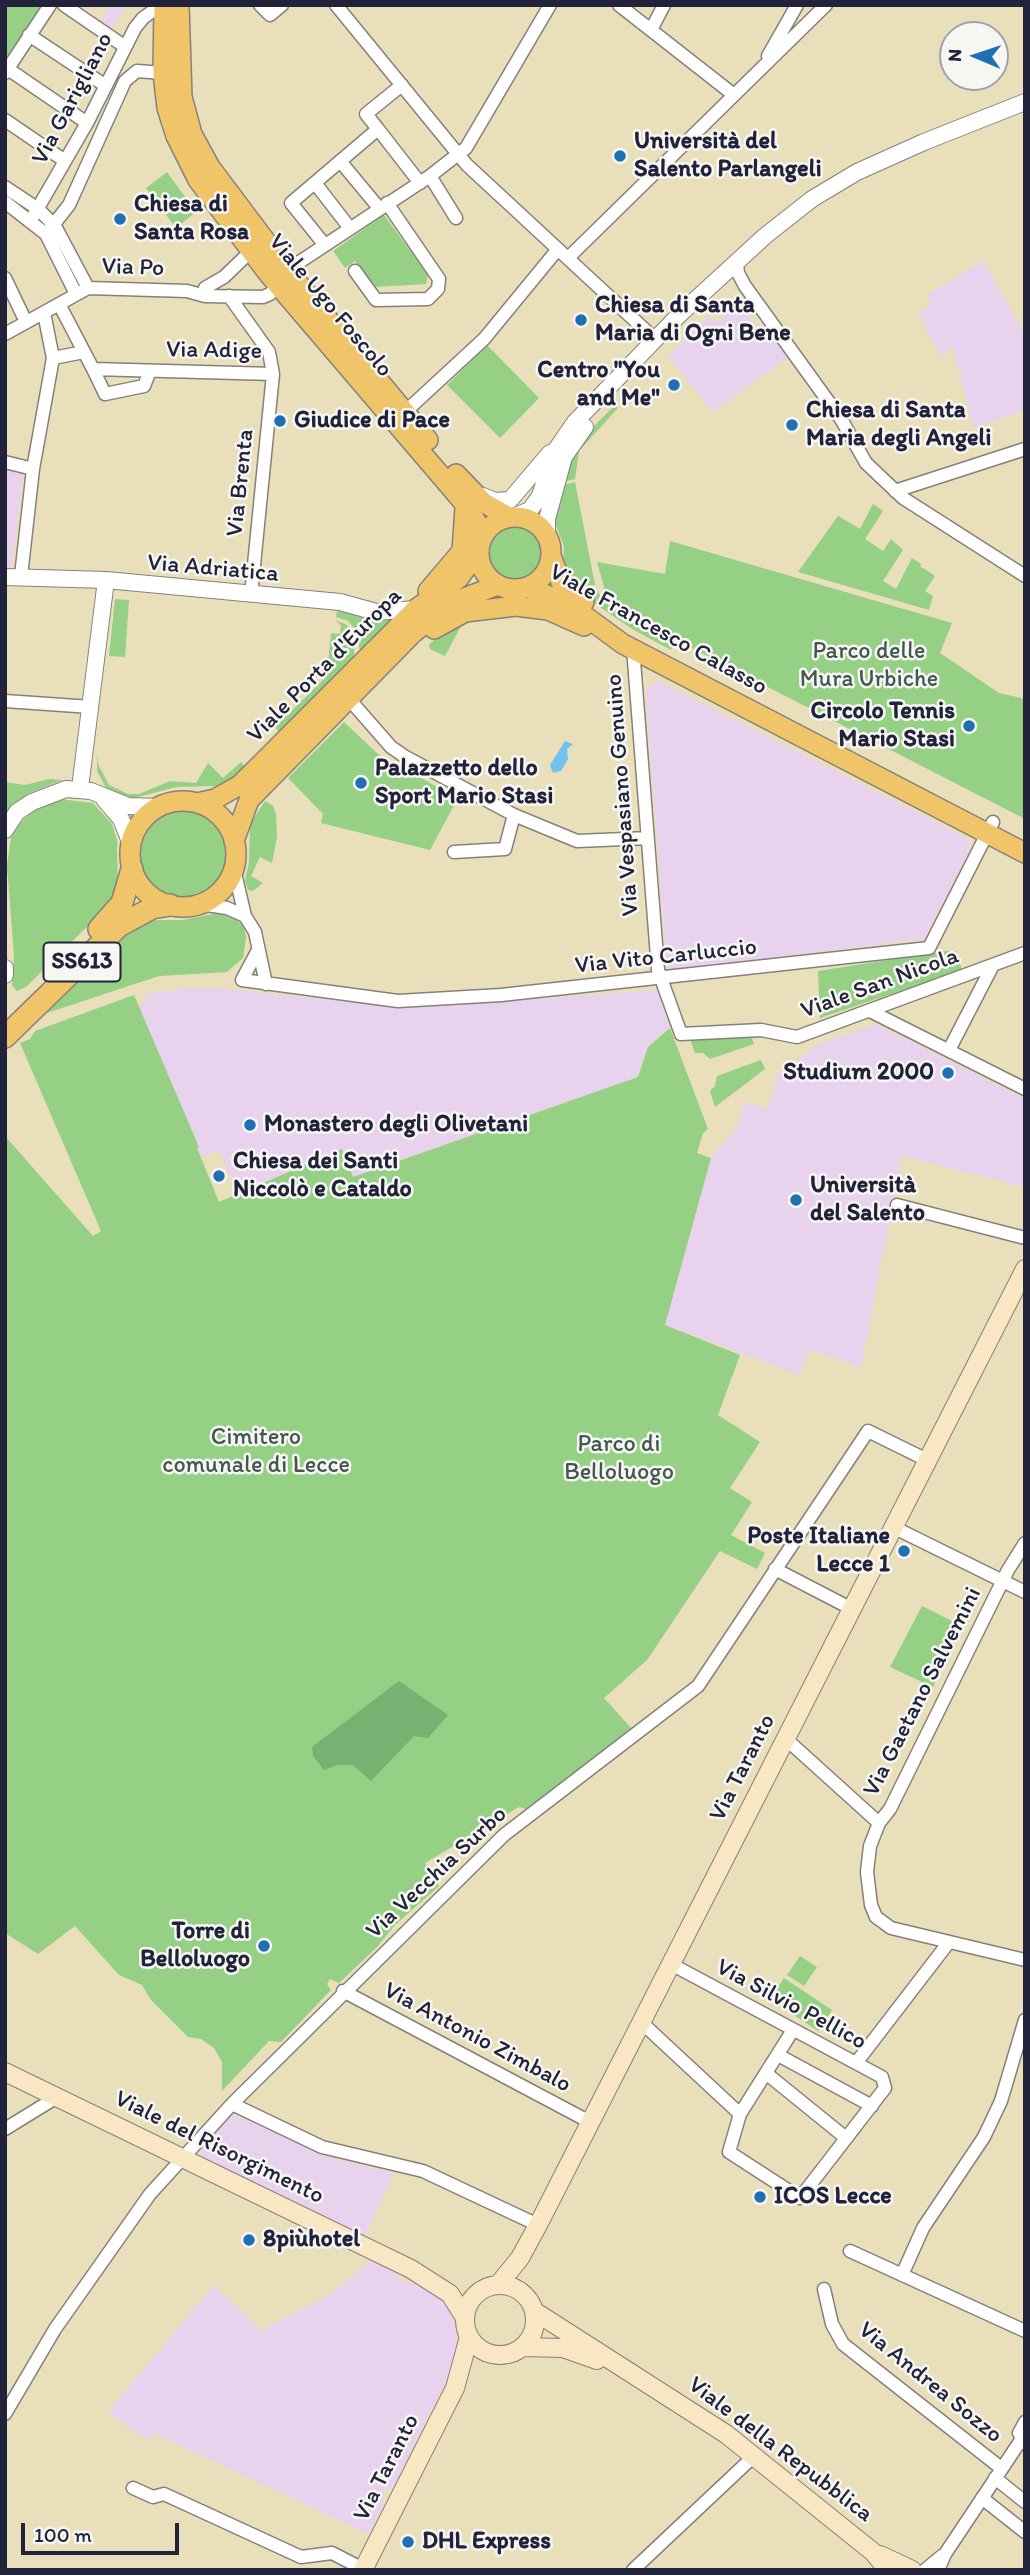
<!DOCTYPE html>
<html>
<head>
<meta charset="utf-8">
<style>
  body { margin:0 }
  #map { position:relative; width:1030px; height:2575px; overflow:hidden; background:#e9dfbb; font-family:Itim,sans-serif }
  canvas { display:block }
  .frame { position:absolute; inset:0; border:7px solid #22223b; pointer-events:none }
  .north { position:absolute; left:939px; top:21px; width:70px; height:70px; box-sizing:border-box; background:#f6f6f2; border:2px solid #a1a1a9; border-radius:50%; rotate:272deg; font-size:19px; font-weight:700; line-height:28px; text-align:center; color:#22223b }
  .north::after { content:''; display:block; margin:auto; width:24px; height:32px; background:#1f6fb2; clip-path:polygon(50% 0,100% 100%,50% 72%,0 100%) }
  .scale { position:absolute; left:21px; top:2523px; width:158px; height:32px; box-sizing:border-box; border:4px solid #22223b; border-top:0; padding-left:9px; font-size:21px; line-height:24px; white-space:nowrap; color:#22223b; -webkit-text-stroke:5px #f6f6f2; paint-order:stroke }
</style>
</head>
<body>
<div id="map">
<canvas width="1030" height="2575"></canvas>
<div class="frame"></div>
<div class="north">N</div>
<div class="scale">100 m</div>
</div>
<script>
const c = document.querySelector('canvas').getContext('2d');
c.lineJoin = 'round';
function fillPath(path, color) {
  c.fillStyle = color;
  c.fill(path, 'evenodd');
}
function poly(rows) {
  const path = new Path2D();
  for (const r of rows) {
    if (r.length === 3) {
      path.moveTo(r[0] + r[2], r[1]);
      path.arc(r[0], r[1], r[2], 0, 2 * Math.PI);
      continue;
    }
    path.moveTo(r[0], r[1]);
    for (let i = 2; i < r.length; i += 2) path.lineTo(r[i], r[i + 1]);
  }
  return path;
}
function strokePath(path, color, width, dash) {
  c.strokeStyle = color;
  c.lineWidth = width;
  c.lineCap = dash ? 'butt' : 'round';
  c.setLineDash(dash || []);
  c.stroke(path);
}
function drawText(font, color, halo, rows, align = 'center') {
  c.font = font + ' Itim,sans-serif';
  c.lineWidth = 5;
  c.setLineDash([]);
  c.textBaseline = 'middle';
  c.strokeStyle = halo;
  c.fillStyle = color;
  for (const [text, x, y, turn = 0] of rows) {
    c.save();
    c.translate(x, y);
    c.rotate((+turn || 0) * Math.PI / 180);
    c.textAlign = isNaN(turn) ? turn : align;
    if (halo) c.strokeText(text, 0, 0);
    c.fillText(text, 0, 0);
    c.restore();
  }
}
fillPath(poly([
  [105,5,128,5,110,31,99,23,109,8],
  [983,261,1025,334,1025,410,974,428,952,346,941,357,918,313,932,304,927,295],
  [739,304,757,327,765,322,790,356,713,412,668,356,709,315,716,323],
  [5,469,23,474,12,564,7,569],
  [658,681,969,839,970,849,924,939,667,970,646,697,647,689],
  [188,988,216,988,408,1008,657,990,670,1028,658,1035,641,1064,638,1077,352,1177,342,1150,238,1194,219,1150,201,1158,197,1147,199,1146,138,1006,145,1002,146,994],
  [876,1024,1025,1099,1025,1187,902,1156,861,1367,809,1350,800,1375,665,1325,711,1158,737,1127,745,1102,768,1109,777,1081,773,1078,818,1044],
  [232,2113,321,2155,394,2173,365,2235,201,2157,201,2146],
  [372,2260,397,2270,398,2278,408,2284,417,2281,450,2304,460,2353,393,2487,384,2491,384,2503,369,2534,153,2433,148,2441,108,2412,214,2285,261,2331,331,2294]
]), '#e8d2ee');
fillPath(poly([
  [5,5,45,5,5,64],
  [167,172,196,212,176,228,146,188],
  [384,215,428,275,426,284,374,287,355,261,345,268,333,251],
  [487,345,539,398,500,438,447,385],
  [615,405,618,408,579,451,575,479,563,482,564,469,582,438],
  [575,482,595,585,583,587,578,592,562,572,564,547,554,520,563,485],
  [873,504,883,511,865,539,883,551,891,539,903,550,883,581,896,589,912,558,921,564,920,566,935,576,925,591,933,596,929,610,798,572,838,516,860,529],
  [516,553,27],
  [670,541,952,623,940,653,999,693,1025,699,1025,819,645,624,607,598,597,562,665,574],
  [587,588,596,588,603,601,630,621,674,644,671,650,632,629,581,594],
  [115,599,129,600,125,657,109,656],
  [337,611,383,619,392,619,360,653,357,631,348,621,336,617],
  [335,620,347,625,355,636,354,657,280,733,275,727,326,677,322,670,328,664,331,633,340,634,341,625],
  [462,624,445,656,430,649,429,645,442,632],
  [344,722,391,766,393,763,458,798,430,850,321,823,323,814,288,778],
  [97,753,98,764,109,785,128,794,139,794,170,781,196,783,208,763,223,778,241,762,245,767,234,778,217,786,177,787,130,799,106,788,97,771],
  [49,779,62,780,29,793,5,813,5,782,25,785],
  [59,799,93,803,112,824,117,840,118,889,101,913,26,987,17,991,12,985,14,956,7,866,11,837,19,824,32,812],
  [265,801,273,806,276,814,277,837,272,863,260,857,251,876,263,883,253,891,248,890,245,881,249,862,250,824],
  [184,853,46],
  [218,913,237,920,244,927,246,938,243,958,227,972,159,976,41,1015,132,925,143,920,182,920],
  [946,951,956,951,962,970,820,1018,818,971],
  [134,995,199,1147,197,1148,219,1202,342,1149,353,1177,638,1077,648,1047,670,1028,708,1129,703,1133,697,1153,711,1158,665,1325,740,1355,718,1415,760,1442,730,1488,752,1502,731,1535,765,1553,757,1569,720,1551,647,1660,604,1698,632,1729,526,1809,519,1807,425,1863,439,1886,395,1925,377,1947,339,1983,330,1979,327,1984,331,1990,281,2042,269,2041,222,2091,222,2062,214,2048,201,2039,188,2037,151,2000,142,1985,119,1975,75,1926,38,1954,5,1933,5,1136,93,1236,101,1231,20,1043,30,1039,35,1031],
  [751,1035,754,1044,710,1059,703,1053,695,1053,690,1039],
  [761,1060,765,1069,715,1107,710,1091,715,1086,717,1076],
  [922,1606,962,1626,933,1687,890,1667],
  [800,1956,817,1967,804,1986,787,1975],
  [784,1978,832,2010,818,2031,770,1999]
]), '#95d085');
fillPath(poly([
  [399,1681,448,1715,428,1738,414,1736,371,1781,353,1765,338,1765,324,1770,313,1756,312,1747]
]), '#78b272');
fillPath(poly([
  [565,741,573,744,567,749,568,759,561,771,553,773,550,765]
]), '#73c1ee');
const minor = poly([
  [64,5,124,46],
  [260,5,270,15,282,5],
  [336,5,467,165,656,340],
  [619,5,734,95],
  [651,30,664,5],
  [29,35,106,86],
  [768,56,797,5],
  [8,69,87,123],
  [5,73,50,5],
  [5,120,65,161],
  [378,129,420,183],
  [340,161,379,208],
  [430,176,456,218],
  [315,183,349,227],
  [5,187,38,209,55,226,88,288],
  [5,202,46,234,76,294],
  [31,220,87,123,135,28,143,18,161,5],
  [46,234,69,205,125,81,137,71,163,73],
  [324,244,291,203,378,129,366,114,402,85],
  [568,258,826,5],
  [737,264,738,273,745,286,841,419,866,463,903,498,1025,576],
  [355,271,376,300,428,299,438,289,439,279,387,203],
  [5,278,26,322],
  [205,288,224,277,251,251],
  [229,296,269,352,273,374,251,595],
  [59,304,93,369,273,374],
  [5,334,88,288,187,291,205,296,263,297,270,294,298,263,430,176,466,148,550,5],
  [53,358,84,352],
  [93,369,105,394,144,386,150,371],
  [405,412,484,339,558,249],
  [5,462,33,469],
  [895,491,1025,449],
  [21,576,33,469,53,358,44,313],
  [633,648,658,970,681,1034,761,1030,797,1037,1025,953],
  [349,699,391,747,404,756,514,815,577,841,648,838],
  [5,701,91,707],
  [454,852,505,849,514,815],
  [234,869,245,916,255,932,266,984],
  [200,904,227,908,245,916],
  [258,950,242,980,398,1001,501,995,929,948,993,822],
  [870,1011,1025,1089],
  [949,1050,993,965],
  [897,1205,1025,1238],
  [893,1527,1025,1592],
  [775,1569,852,1609],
  [786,1739,879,1823,870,1846,867,1872,871,1905,876,1917,891,1928,1025,1960],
  [879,1823,890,1809,1008,1570,1025,1543],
  [343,1991,590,2122],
  [641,2022,740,2114,729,2152,800,2198,885,2088,882,2077,671,1964],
  [778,2055,872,2106],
  [856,2063,949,1942],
  [767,2074,846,2138],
  [232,2104,322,2147,423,2171,538,2225],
  [740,2114,793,2030],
  [5,2129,57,2097],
  [850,2251,1025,2331],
  [902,2275,923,2228,984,2137,1001,2101,1025,2020],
  [824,2289,832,2324,843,2344,1001,2468],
  [5,2414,55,2329,150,2194,232,2104,504,1835,698,1686,868,1431,927,1460],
  [1025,2422,1019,2433,1025,2443],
  [995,2478,1025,2502],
  [133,2488,153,2497,164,2494,301,2557,332,2553,363,2569],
  [982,2498,1025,2532],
  [633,2570,753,2457],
  [925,2570,942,2556],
  [938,2570,945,2554,1021,2440]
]);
const tertiary = poly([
  [483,496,495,501,510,500,550,453],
  [515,516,530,510,540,496,553,454,575,422,680,314,765,236,812,199,857,172,924,142,1025,102],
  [547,535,547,519,564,457,585,427],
  [5,577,106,580,340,602,376,612,416,609],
  [80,788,106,580],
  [104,799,121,819,131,844],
  [5,830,17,812,32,802,66,789,91,791,128,806,159,807],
  [5,968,5,975]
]);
const secondary = poly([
  [5,2072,411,2269,450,2294,465,2318],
  [500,2320,35],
  [498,2285,520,2258,538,2225,1025,1269],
  [534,2311,726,2434,873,2552,888,2570],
  [523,2347,563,2348,597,2360],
  [880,2555,912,2570],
  [363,2570,455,2388,469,2337]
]);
const primary = poly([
  [164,5,163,73,167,108,176,136,198,180,267,272,465,504,477,523,481,541],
  [179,5,182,97,192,134,210,167,288,271,428,440],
  [456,474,484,503,509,517],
  [515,553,36],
  [551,556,561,582,584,602],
  [528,587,570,605,623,644,1025,853],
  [428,591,462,551,465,508],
  [434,629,465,612,516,606,548,610,584,626],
  [183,854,53],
  [197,803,215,799,240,785,416,609,459,578,479,550],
  [234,841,249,800,413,633,451,603,498,585]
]);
const trunk = poly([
  [99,929,122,903,132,869],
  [5,1037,119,926,152,908,170,905]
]);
strokePath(minor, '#86807b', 15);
strokePath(tertiary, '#86807b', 18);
strokePath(secondary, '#86807b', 20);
strokePath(primary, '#86807b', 22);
strokePath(trunk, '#86807b', 24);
strokePath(minor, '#fff', 12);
strokePath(tertiary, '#fff', 16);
strokePath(secondary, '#f9e7c3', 18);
strokePath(primary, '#f0c469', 19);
strokePath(trunk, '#f0c469', 21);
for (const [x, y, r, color] of [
  [620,156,7,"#1f6fb2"],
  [120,219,7,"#1f6fb2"],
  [581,320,7,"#1f6fb2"],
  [674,385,7,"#1f6fb2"],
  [280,421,7,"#1f6fb2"],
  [792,425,7,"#1f6fb2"],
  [969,726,7,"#1f6fb2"],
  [361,783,7,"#1f6fb2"],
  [948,1073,7,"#1f6fb2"],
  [250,1125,7,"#1f6fb2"],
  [219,1176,7,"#1f6fb2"],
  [796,1200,7,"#1f6fb2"],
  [904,1551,7,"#1f6fb2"],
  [264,1946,7,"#1f6fb2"],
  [760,2197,7,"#1f6fb2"],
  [249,2240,7,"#1f6fb2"],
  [408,2542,7,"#1f6fb2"]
]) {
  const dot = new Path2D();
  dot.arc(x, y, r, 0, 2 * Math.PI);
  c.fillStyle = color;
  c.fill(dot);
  strokePath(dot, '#f6f6f2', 2.5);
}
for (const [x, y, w] of [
  [82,962,77]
]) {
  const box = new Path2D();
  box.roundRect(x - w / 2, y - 19.5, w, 39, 5);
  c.fillStyle = '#f6f6f2';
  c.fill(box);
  strokePath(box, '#22223b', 2);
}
drawText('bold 23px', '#22223b', null, [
  ["SS613",82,962]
]);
drawText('24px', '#22223b', '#f6f6f2', [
  ["Via Garigliano",73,99,-62],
  ["Via Po",133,268,2],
  ["Viale Ugo Foscolo",330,306,50],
  ["Via Adige",214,351,1],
  ["Via Brenta",241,483,-84],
  ["Via Adriatica",213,569,5],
  ["Viale Francesco Calasso",658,630,29],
  ["Viale Porta d'Europa",325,666,-45],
  ["Via Vespasiano Genuino",623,795,-94],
  ["Via Vito Carluccio",666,957,-6],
  ["Viale San Nicola",880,984,-20],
  ["Via Gaetano Salvemini",923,1692,-63],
  ["Via Taranto",743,1768,-63],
  ["Via Vecchia Surbo",437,1873,-43],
  ["Via Silvio Pellico",791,2005,28],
  ["Via Antonio Zimbalo",477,2038,28],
  ["Viale del Risorgimento",219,2148,26],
  ["Via Andrea Sozzo",930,2383,39],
  ["Viale della Repubblica",780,2450,37],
  ["Via Taranto",387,2468,-63]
]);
drawText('bold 24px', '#22223b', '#f6f6f2', [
  ["Università del",634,142],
  ["Salento Parlangeli",634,170],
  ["Chiesa di",134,205],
  ["Santa Rosa",134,233],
  ["Chiesa di Santa",595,306],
  ["Maria di Ogni Bene",595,334],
  ["Centro \"You",660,371,"right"],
  ["and Me\"",660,399,"right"],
  ["Chiesa di Santa",806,411],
  ["Maria degli Angeli",806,439],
  ["Giudice di Pace",294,421],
  ["Circolo Tennis",955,712,"right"],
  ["Mario Stasi",955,740,"right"],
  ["Palazzetto dello",375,769],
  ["Sport Mario Stasi",375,797],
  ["Studium 2000",934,1073,"right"],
  ["Monastero degli Olivetani",264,1125],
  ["Chiesa dei Santi",233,1162],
  ["Niccolò e Cataldo",233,1190],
  ["Università",810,1186],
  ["del Salento",810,1214],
  ["Poste Italiane",890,1537,"right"],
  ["Lecce 1",890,1565,"right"],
  ["Torre di",250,1932,"right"],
  ["Belloluogo",250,1960,"right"],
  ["ICOS Lecce",774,2197],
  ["8piùhotel",263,2240],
  ["DHL Express",422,2542]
], 'left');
drawText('24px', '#445651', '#f6f6f2', [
  ["Parco delle",869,652],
  ["Mura Urbiche",869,680],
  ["Cimitero",256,1438],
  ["comunale di Lecce",256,1466],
  ["Parco di",619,1445],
  ["Belloluogo",619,1473]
]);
</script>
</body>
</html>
